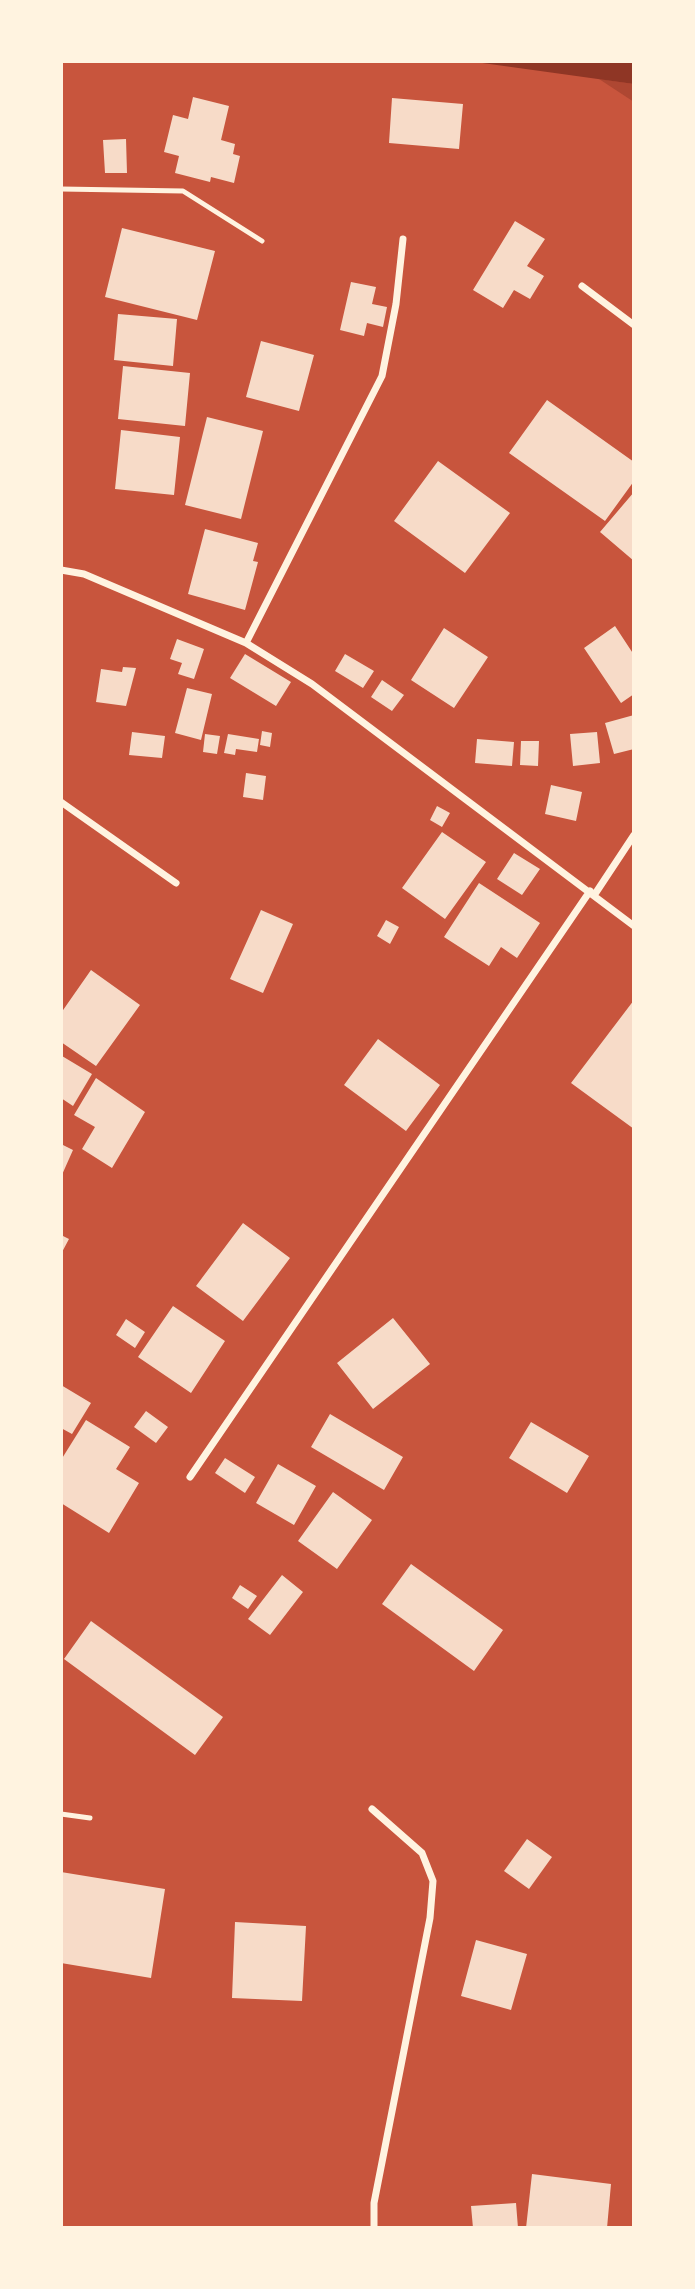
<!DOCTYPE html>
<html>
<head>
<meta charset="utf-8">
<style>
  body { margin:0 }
  #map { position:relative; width:695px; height:2289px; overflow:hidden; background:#c8553d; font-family:Overpass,sans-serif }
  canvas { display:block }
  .frame { position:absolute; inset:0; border:63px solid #fff3e0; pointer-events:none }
</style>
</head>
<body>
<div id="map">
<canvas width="695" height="2289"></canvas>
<div class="frame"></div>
</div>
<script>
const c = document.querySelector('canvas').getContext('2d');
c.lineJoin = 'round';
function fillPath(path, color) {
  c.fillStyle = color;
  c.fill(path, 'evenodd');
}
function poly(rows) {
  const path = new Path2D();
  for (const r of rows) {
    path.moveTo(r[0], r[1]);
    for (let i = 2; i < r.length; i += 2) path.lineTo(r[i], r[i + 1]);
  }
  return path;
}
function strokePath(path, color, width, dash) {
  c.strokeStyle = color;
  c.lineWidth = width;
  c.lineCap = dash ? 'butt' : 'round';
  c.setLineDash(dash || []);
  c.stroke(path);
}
fillPath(poly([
  [599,79,634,84,634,102]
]), '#ae4732');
fillPath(poly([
  [468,61,634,61,634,84]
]), '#8f3625');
fillPath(poly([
  [193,97,229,106,221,140,235,144,233,154,240,156,234,183,211,177,210,182,175,173,179,156,164,152,173,115,188,119],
  [392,98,463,104,459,149,389,143],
  [126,139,127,173,105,173,103,140],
  [515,221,545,239,527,266,544,276,530,299,514,290,503,308,473,290],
  [122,228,215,251,197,320,105,297],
  [351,282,376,287,372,304,387,307,383,327,367,323,364,336,340,330],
  [118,314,177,319,173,366,114,360],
  [261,341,314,355,299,411,246,397],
  [123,366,190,373,185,426,118,419],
  [547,400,634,462,634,481,605,521,509,453],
  [207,417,263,431,241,519,185,505],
  [121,430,180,437,174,495,115,489],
  [438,461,510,513,465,573,394,521],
  [634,492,634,561,600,532],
  [205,529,258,543,253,561,258,562,245,610,188,594],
  [615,626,634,655,634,694,621,703,584,648],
  [444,628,488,657,454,708,411,680],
  [177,639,204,649,194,679,178,674,182,663,170,659],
  [245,654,291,682,276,706,230,678],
  [345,654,374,671,363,688,335,671],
  [123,667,136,668,126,706,96,702,101,669,122,672],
  [382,680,404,695,392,711,371,697],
  [187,688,212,694,201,740,175,733],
  [634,715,634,749,614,754,605,723],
  [262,731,272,733,270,747,260,745],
  [132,732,165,736,162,758,129,755],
  [597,732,600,763,573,766,570,734],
  [205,734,220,736,217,754,203,752],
  [228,734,259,739,257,752,236,749,235,755,224,753],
  [477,739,514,742,512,766,475,763],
  [521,741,539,741,538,766,520,765],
  [246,773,266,776,263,800,243,797],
  [551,785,582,792,576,821,545,814],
  [437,806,450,813,442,827,430,820],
  [442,832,486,862,445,919,402,888],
  [514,853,540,869,522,895,497,879],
  [479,883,540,923,517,958,501,947,489,966,444,937],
  [261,910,293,924,263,993,230,979],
  [386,920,399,927,390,944,377,936],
  [91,970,140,1005,96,1066,61,1042,61,1013],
  [634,1000,634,1129,571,1083],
  [378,1039,440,1085,406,1131,344,1085],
  [62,1056,92,1074,73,1106,61,1098],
  [96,1078,145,1112,112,1168,82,1149,95,1127,74,1115],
  [61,1144,73,1150,61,1177],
  [243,1223,290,1258,243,1321,196,1286],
  [61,1235,69,1239,61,1254],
  [173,1306,225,1341,191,1393,138,1357],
  [393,1318,430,1364,373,1409,337,1363],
  [126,1319,145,1332,135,1348,116,1335],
  [61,1385,91,1403,72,1434,61,1428],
  [146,1411,168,1427,156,1443,134,1427],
  [330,1414,403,1457,384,1490,311,1447],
  [86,1420,130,1447,116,1469,139,1483,109,1533,61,1503,61,1460],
  [531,1422,589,1456,567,1493,509,1458],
  [225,1458,255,1477,245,1493,215,1473],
  [278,1464,316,1486,294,1525,256,1503],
  [333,1492,372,1520,337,1569,298,1541],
  [411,1564,503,1630,474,1671,382,1604],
  [282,1575,303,1592,270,1635,248,1619],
  [240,1585,257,1596,248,1609,232,1598],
  [91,1621,223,1717,195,1755,64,1659],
  [527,1839,552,1857,529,1889,504,1871],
  [61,1872,165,1889,151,1978,61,1963],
  [235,1922,306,1926,302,2001,232,1998],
  [476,1940,527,1954,511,2010,461,1996],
  [532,2174,611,2184,607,2228,526,2228],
  [516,2203,518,2228,473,2228,471,2206]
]), '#f7dbc8');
strokePath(poly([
  [61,189,183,191,262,241],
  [61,1814,90,1818]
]), '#fff3e0', 5);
strokePath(poly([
  [582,286,634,325],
  [61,570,84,574,246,643,312,684,634,926],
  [246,643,382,376,396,304,403,239],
  [61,802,176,883],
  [595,894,634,835],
  [190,1477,590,891],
  [372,1809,422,1853,433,1881,430,1918,374,2203,374,2228]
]), '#fff3e0', 7);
</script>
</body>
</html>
